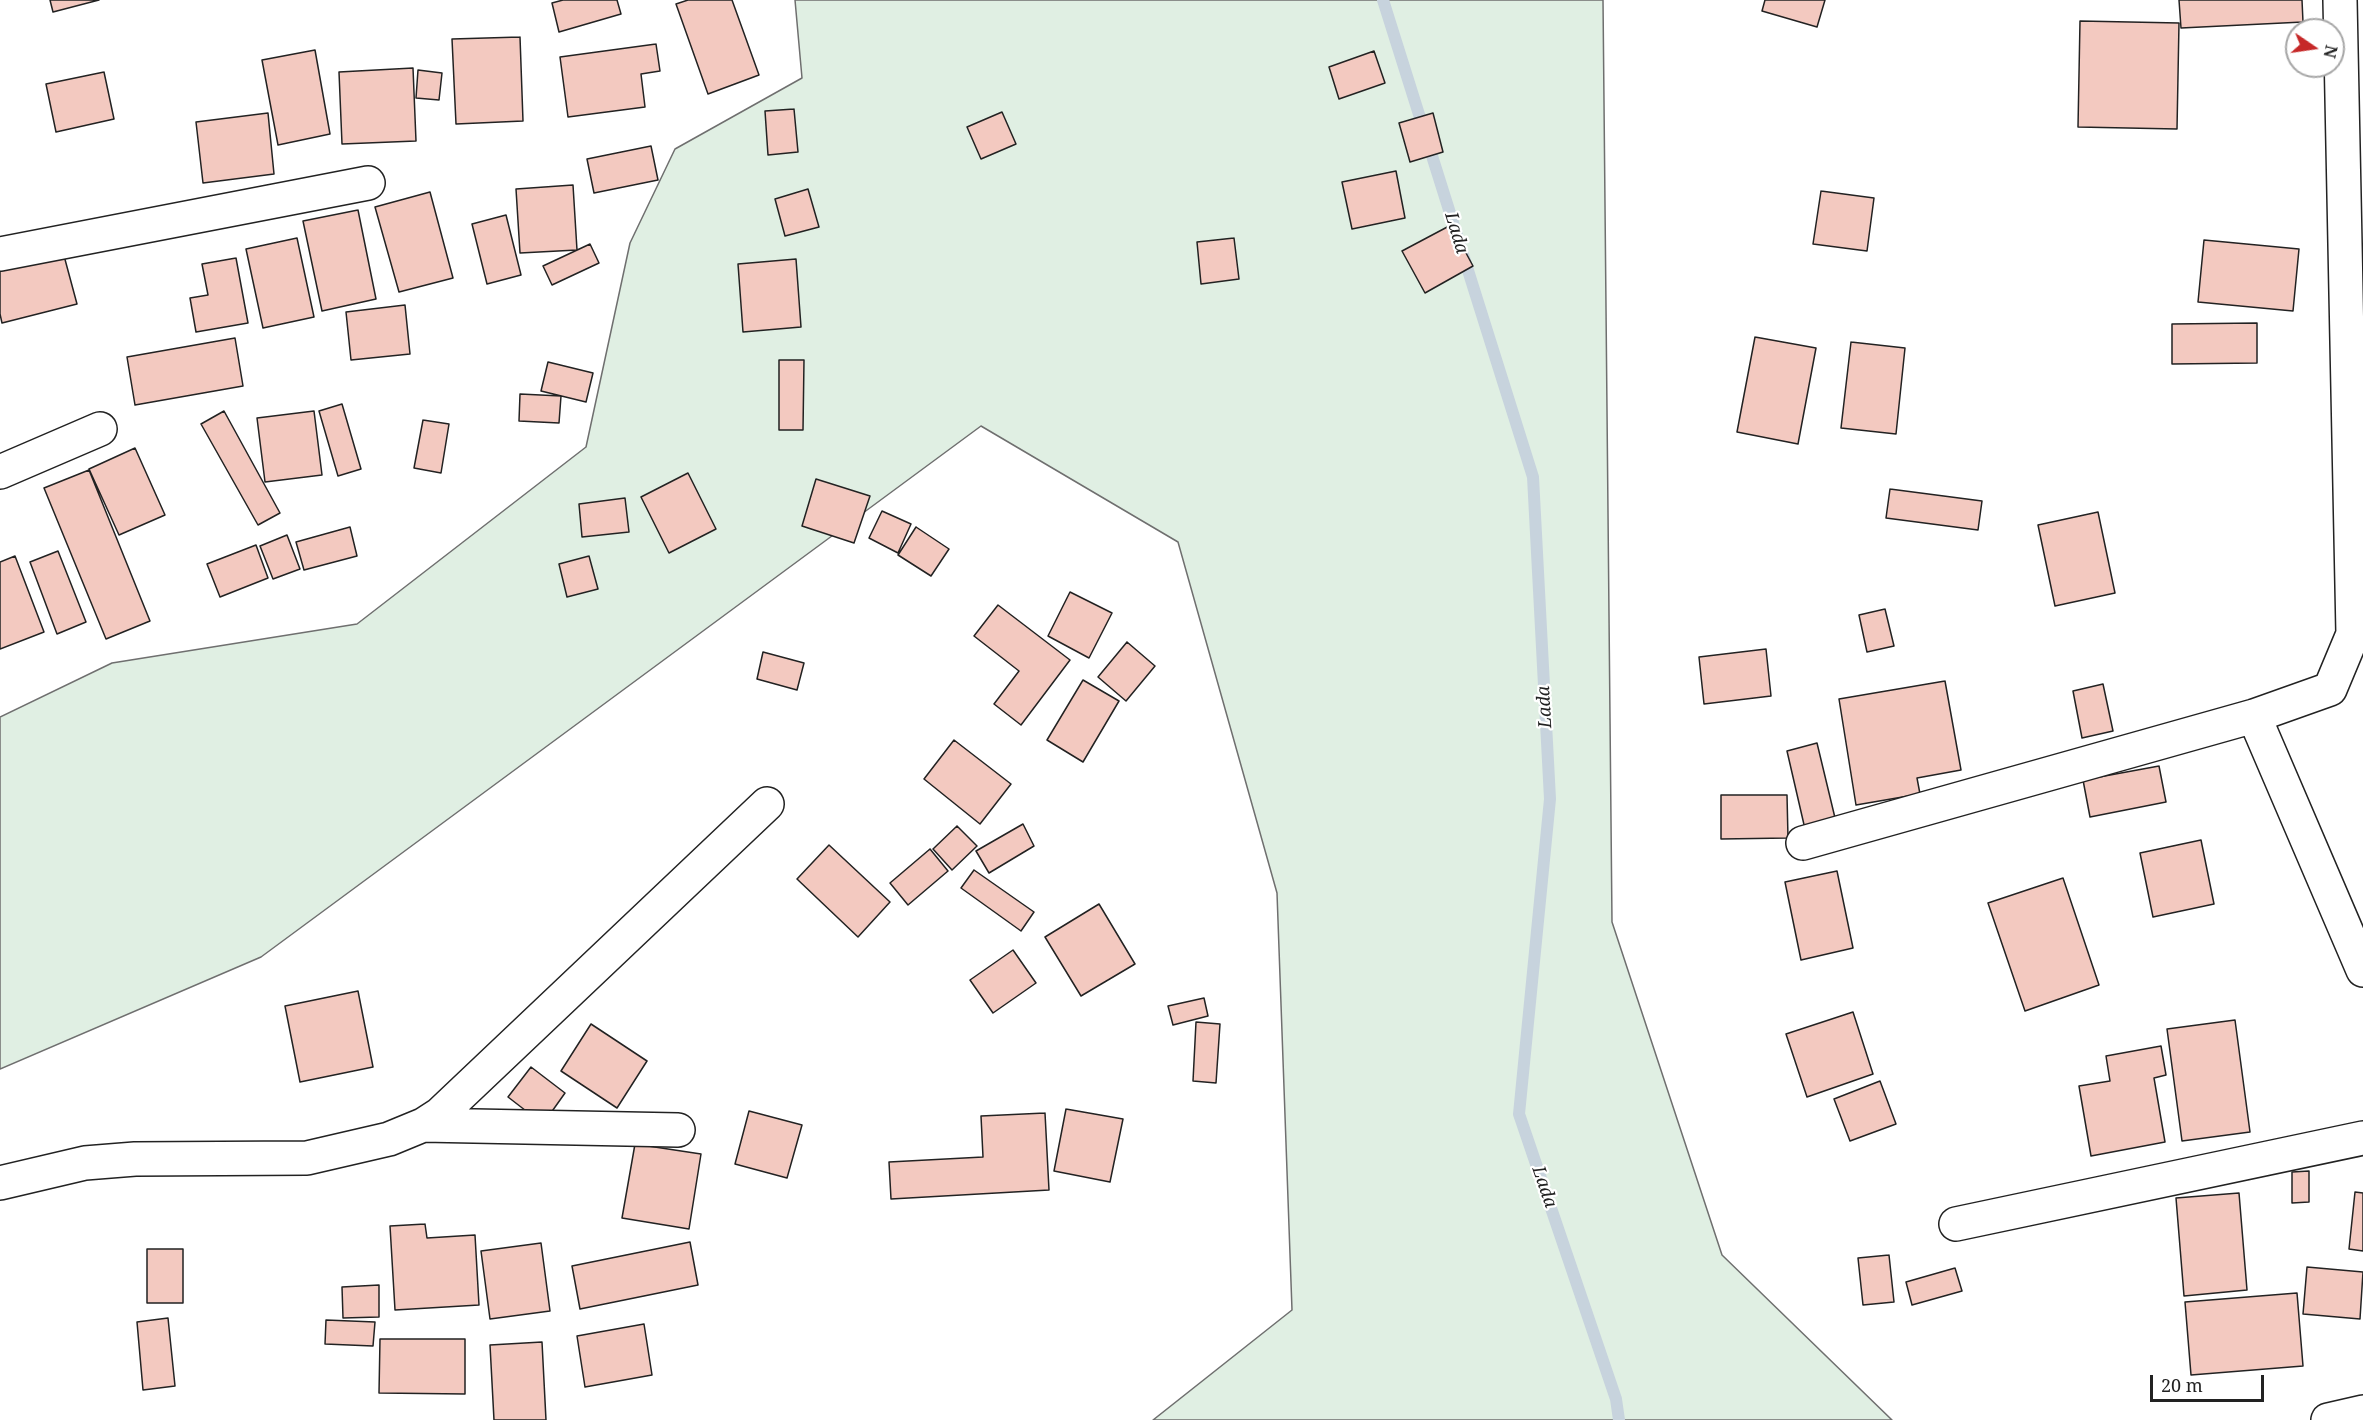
<!DOCTYPE html>
<html>
<head>
<meta charset="utf-8">
<style>
  body { margin:0 }
  #map { position:relative; width:2363px; height:1420px; overflow:hidden; background:#fff; font-family:"Noto Serif",serif }
  canvas { display:block }
  .north { position:absolute; left:2285px; top:18px; width:60px; height:60px; box-sizing:border-box; background:#fff; border:2px solid #a7a7a7; border-radius:50%; rotate:103deg; font-size:16px; font-weight:700; line-height:24px; text-align:center; color:#222 }
  .north::after { content:''; display:block; margin:auto; width:21px; height:27px; background:#c62828; clip-path:polygon(50% 0,100% 100%,50% 72%,0 100%) }
  .scale { position:absolute; left:2150px; top:1375px; width:114px; height:27px; box-sizing:border-box; border:3px solid #222; border-top:0; padding-left:8px; font-size:18px; line-height:21px; white-space:nowrap; color:#222; -webkit-text-stroke:4px #fff; paint-order:stroke }
</style>
</head>
<body>
<div id="map">
<canvas width="2363" height="1420"></canvas>
<div class="north">N</div>
<div class="scale">20 m</div>
</div>
<script>
const c = document.querySelector('canvas').getContext('2d');
c.lineJoin = 'round';
function fillPath(path, color) {
  c.fillStyle = color;
  c.fill(path, 'evenodd');
}
function poly(rows) {
  const path = new Path2D();
  for (const r of rows) {
    path.moveTo(r[0], r[1]);
    for (let i = 2; i < r.length; i += 2) path.lineTo(r[i], r[i + 1]);
  }
  return path;
}
function strokePath(path, color, width, dash) {
  c.strokeStyle = color;
  c.lineWidth = width;
  c.lineCap = dash ? 'butt' : 'round';
  c.setLineDash(dash || []);
  c.stroke(path);
}
function drawText(font, color, halo, rows, align = 'center') {
  c.font = font + ' "Noto Serif",serif';
  c.lineWidth = 4.5;
  c.setLineDash([]);
  c.textBaseline = 'middle';
  c.strokeStyle = halo;
  c.fillStyle = color;
  for (const [text, x, y, turn = 0] of rows) {
    c.save();
    c.translate(x, y);
    c.rotate((+turn || 0) * Math.PI / 180);
    c.textAlign = isNaN(turn) ? turn : align;
    if (halo) c.strokeText(text, 0, 0);
    c.fillText(text, 0, 0);
    c.restore();
  }
}
const green = poly([
  [795,0,1603,0,1612,922,1722,1255,1892,1420,1153,1420,1292,1310,1277,893,1178,542,981,426,261,957,0,1069,0,717,112,663,357,624,586,447,630,243,675,149,802,78,795,0]
]);
fillPath(green, '#e0efe3');
strokePath(green, '#6f6f6f', 1.5);
strokePath(poly([
  [1383,0,1533,477,1550,799,1519,1114,1616,1399,1619,1420]
]), '#c7d3dd', 12);
const building = poly([
  [50,0,99,0,53,12,50,0],
  [563,0,617,0,621,14,559,32,552,3,563,0],
  [688,0,732,0,759,75,708,94,676,4,688,0],
  [1765,0,1825,0,1817,27,1762,11,1765,0],
  [2179,0,2302,0,2303,22,2181,28,2179,0],
  [2080,21,2179,23,2177,129,2078,127,2080,21],
  [520,37,523,121,456,124,452,39,520,37],
  [656,44,660,71,641,74,645,107,568,117,560,57,656,44],
  [315,50,330,134,278,145,262,60,315,50],
  [1374,51,1385,83,1339,99,1329,67,1374,51],
  [413,68,416,141,342,144,339,72,413,68],
  [418,70,442,73,439,100,416,98,418,70],
  [104,72,114,119,56,132,46,84,104,72],
  [794,109,798,152,768,155,765,111,794,109],
  [1002,112,1016,144,981,159,967,127,1002,112],
  [268,113,274,174,203,183,196,122,268,113],
  [1433,113,1443,152,1410,162,1399,123,1433,113],
  [651,146,658,180,594,193,587,159,651,146],
  [1396,171,1405,218,1352,229,1342,182,1396,171],
  [573,185,577,250,520,253,516,189,573,185],
  [808,189,819,227,785,236,775,199,808,189],
  [1821,191,1874,198,1867,251,1813,244,1821,191],
  [430,192,453,278,399,292,375,207,430,192],
  [358,210,376,299,322,311,303,221,358,210],
  [506,215,521,275,487,284,472,224,506,215],
  [1451,225,1473,266,1425,293,1402,251,1451,225],
  [297,238,314,317,263,328,246,249,297,238],
  [1234,238,1239,279,1201,284,1197,242,1234,238],
  [2204,240,2299,249,2293,311,2198,302,2204,240],
  [590,244,599,263,552,285,543,266,590,244],
  [63,252,77,304,2,323,0,314,0,268,63,252],
  [236,258,248,323,196,332,190,298,208,295,202,264,236,258],
  [796,259,801,327,743,332,738,264,796,259],
  [405,305,410,354,351,360,346,312,405,305],
  [2257,323,2257,363,2172,364,2172,324,2257,323],
  [1755,337,1816,348,1798,444,1737,432,1755,337],
  [235,338,243,386,135,405,127,357,235,338],
  [1851,342,1905,348,1896,434,1841,428,1851,342],
  [779,360,804,360,803,430,779,430,779,360],
  [548,362,593,373,586,402,541,391,548,362],
  [520,394,561,396,559,423,519,421,520,394],
  [342,404,361,469,338,476,319,411,342,404],
  [224,411,280,513,258,525,201,424,224,411],
  [314,411,322,475,265,482,257,418,314,411],
  [423,420,449,424,441,473,414,468,423,420],
  [135,448,165,515,119,535,89,469,135,448],
  [89,470,150,621,106,639,44,488,89,470],
  [688,473,716,529,669,553,641,497,688,473],
  [816,479,870,496,854,543,802,526,816,479],
  [1890,489,1982,501,1978,530,1886,518,1890,489],
  [625,498,629,532,582,537,579,504,625,498],
  [882,511,911,524,898,553,869,538,882,511],
  [2098,512,2115,593,2055,606,2038,525,2098,512],
  [350,527,357,556,304,570,296,542,350,527],
  [916,527,949,549,931,576,898,555,916,527],
  [287,535,300,569,273,579,260,546,287,535],
  [256,545,268,578,220,597,207,564,256,545],
  [58,551,86,622,57,634,30,562,58,551],
  [15,556,44,632,0,649,0,562,15,556],
  [589,556,598,589,567,597,559,564,589,556],
  [1070,592,1112,613,1089,658,1048,636,1070,592],
  [998,605,1070,660,1021,725,994,704,1019,671,974,636,998,605],
  [1885,609,1894,646,1867,652,1859,615,1885,609],
  [1127,642,1155,666,1126,701,1098,677,1127,642],
  [1766,649,1771,696,1704,704,1699,657,1766,649],
  [763,652,804,663,797,690,757,679,763,652],
  [1083,680,1119,701,1083,762,1047,740,1083,680],
  [1945,681,1961,770,1917,778,1920,794,1856,805,1839,699,1945,681],
  [2103,684,2113,731,2082,738,2073,691,2103,684],
  [954,740,1011,784,980,824,924,779,954,740],
  [1817,743,1836,822,1805,829,1787,751,1817,743],
  [2159,766,2166,802,2090,817,2083,780,2159,766],
  [1721,795,1787,795,1788,838,1721,839,1721,795],
  [1023,824,1034,846,989,873,976,851,1023,824],
  [957,826,977,846,952,870,933,849,957,826],
  [2201,840,2214,904,2153,917,2140,853,2201,840],
  [829,845,890,902,858,937,797,879,829,845],
  [930,849,948,871,908,905,890,883,930,849],
  [974,870,1034,912,1021,931,961,888,974,870],
  [1837,871,1853,948,1801,960,1785,882,1837,871],
  [2063,878,2099,985,2025,1011,1988,903,2063,878],
  [1099,904,1135,964,1081,996,1045,937,1099,904],
  [1013,950,1036,983,993,1013,970,980,1013,950],
  [358,991,373,1067,300,1082,285,1006,358,991],
  [1204,998,1208,1016,1173,1025,1168,1006,1204,998],
  [1853,1012,1873,1074,1807,1097,1786,1034,1853,1012],
  [2235,1020,2250,1132,2182,1141,2167,1029,2235,1020],
  [1196,1022,1220,1024,1216,1083,1193,1081,1196,1022],
  [591,1024,647,1061,617,1108,561,1071,591,1024],
  [2161,1046,2166,1075,2154,1078,2165,1142,2091,1156,2079,1086,2110,1081,2106,1056,2161,1046],
  [531,1067,565,1093,543,1124,508,1097,531,1067],
  [1880,1081,1896,1124,1850,1141,1834,1099,1880,1081],
  [1066,1109,1123,1119,1110,1182,1054,1171,1066,1109],
  [749,1111,802,1125,787,1178,735,1164,749,1111],
  [1045,1113,1049,1190,891,1199,889,1162,983,1157,981,1116,1045,1113],
  [635,1144,701,1154,689,1229,622,1218,635,1144],
  [2309,1171,2309,1202,2292,1203,2292,1172,2309,1171],
  [2355,1192,2363,1193,2363,1251,2349,1249,2355,1192],
  [2239,1193,2247,1290,2184,1296,2176,1198,2239,1193],
  [425,1224,427,1238,475,1235,479,1305,395,1310,390,1226,425,1224],
  [690,1242,698,1285,580,1309,572,1266,690,1242],
  [541,1243,550,1311,490,1319,481,1251,541,1243],
  [147,1249,183,1249,183,1303,147,1303,147,1249],
  [1889,1255,1894,1302,1863,1305,1858,1258,1889,1255],
  [2307,1267,2363,1272,2360,1319,2303,1314,2307,1267],
  [1955,1268,1962,1291,1912,1305,1906,1282,1955,1268],
  [379,1285,379,1317,343,1318,342,1287,379,1285],
  [2297,1293,2303,1366,2191,1375,2185,1302,2297,1293],
  [168,1318,175,1386,143,1390,137,1322,168,1318],
  [326,1320,375,1322,373,1346,325,1344,326,1320],
  [644,1324,652,1375,585,1387,577,1336,644,1324],
  [380,1339,465,1339,465,1394,379,1393,380,1339],
  [542,1342,546,1420,494,1420,490,1345,542,1342]
]);
fillPath(building, '#f3c9c0');
strokePath(building, '#222', 1.5);
const street = poly([
  [0,254,368,183],
  [0,472,100,429],
  [2254,716,2363,970],
  [1803,843,2254,716,2330,689,2353,634,2340,0],
  [423,1125,678,1130],
  [0,1183,85,1163,135,1159,307,1158,389,1139,423,1125,440,1114,767,804],
  [1956,1224,2363,1138],
  [2328,1420,2363,1412]
]);
strokePath(street, '#222', 36);
strokePath(street, '#fff', 33);
drawText('italic 18px', '#222', '#fff', [
  ["Lada",1456,233,73],
  ["Lada",1545,707,-93],
  ["Lada",1544,1187,71]
]);
</script>
</body>
</html>
